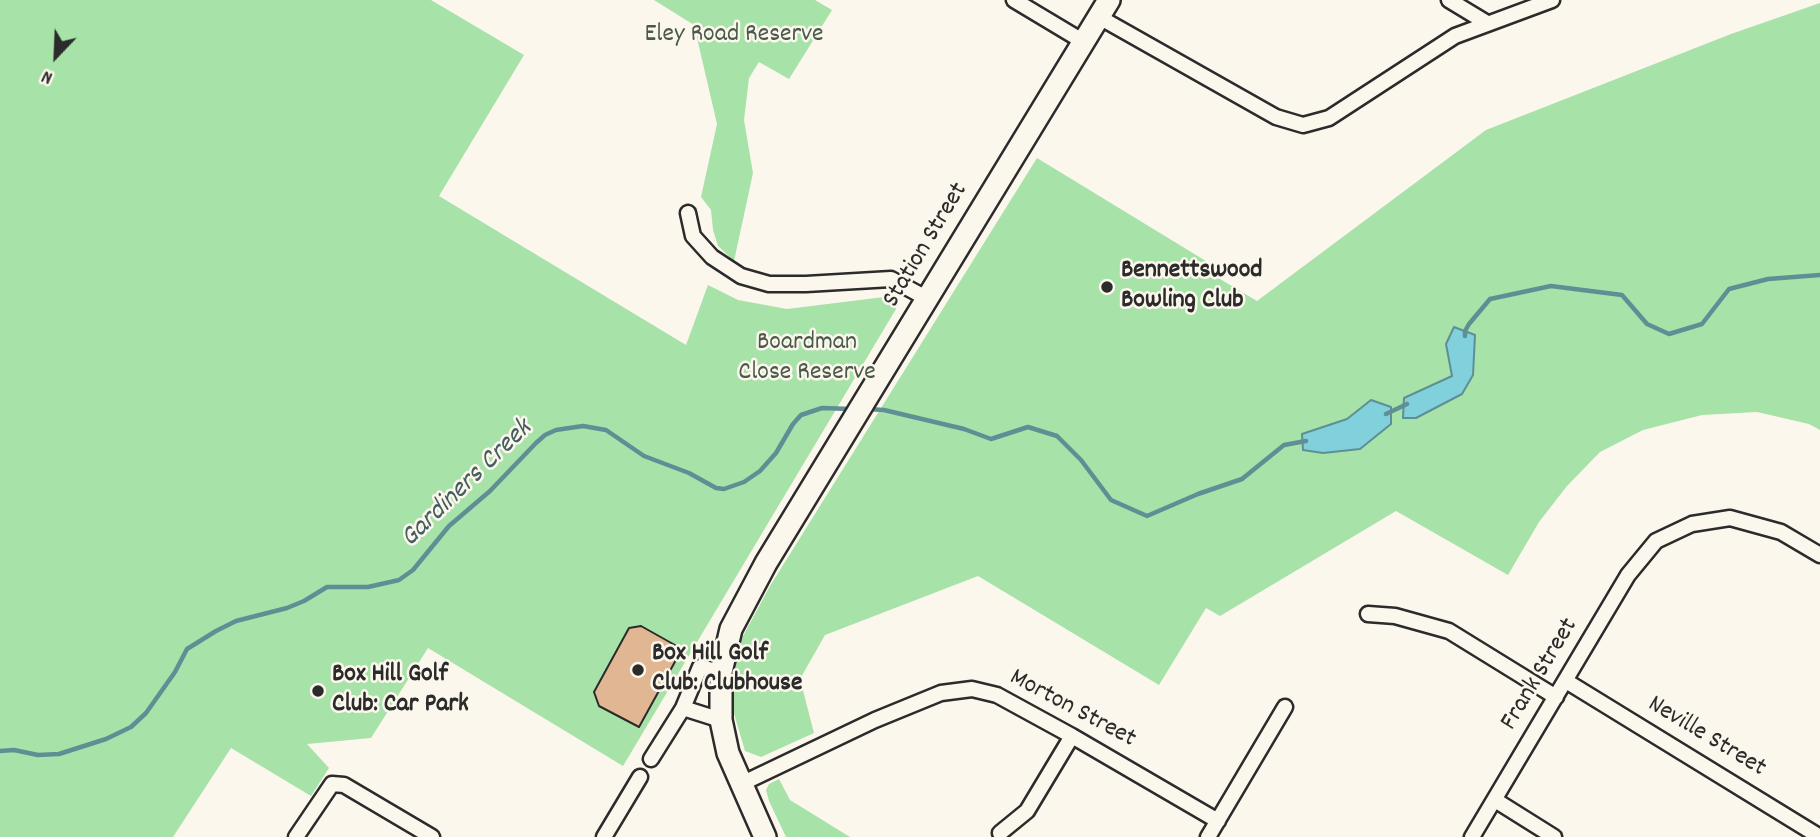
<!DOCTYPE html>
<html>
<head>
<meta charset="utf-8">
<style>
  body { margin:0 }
  #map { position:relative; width:1820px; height:837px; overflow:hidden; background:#fbf7ec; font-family:Dekko,sans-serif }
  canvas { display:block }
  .north { position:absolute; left:21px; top:21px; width:70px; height:70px; -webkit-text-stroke:5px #fbf7ec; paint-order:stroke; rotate:203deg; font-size:19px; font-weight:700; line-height:28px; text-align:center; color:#2b2b2b }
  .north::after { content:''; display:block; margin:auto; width:24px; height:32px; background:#2b2b2b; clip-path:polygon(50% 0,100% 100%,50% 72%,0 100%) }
</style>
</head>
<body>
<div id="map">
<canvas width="1820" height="837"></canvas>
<div class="north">N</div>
</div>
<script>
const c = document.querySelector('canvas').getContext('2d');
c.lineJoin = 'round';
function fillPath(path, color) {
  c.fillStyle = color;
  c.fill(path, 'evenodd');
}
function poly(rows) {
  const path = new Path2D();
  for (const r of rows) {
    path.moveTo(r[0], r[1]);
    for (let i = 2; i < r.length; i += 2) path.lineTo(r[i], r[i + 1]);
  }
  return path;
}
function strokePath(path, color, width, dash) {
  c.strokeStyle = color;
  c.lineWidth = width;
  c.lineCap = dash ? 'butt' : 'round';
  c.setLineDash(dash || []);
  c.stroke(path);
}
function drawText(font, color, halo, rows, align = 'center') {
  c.font = font + ' Dekko,sans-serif';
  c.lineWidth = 5;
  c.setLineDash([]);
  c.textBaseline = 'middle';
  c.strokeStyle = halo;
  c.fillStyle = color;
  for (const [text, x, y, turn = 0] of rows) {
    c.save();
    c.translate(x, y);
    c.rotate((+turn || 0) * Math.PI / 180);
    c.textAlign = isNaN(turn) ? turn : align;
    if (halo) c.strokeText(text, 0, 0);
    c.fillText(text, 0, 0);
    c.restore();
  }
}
fillPath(poly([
  [0,0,431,0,524,55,439,196,686,345,708,285,738,300,787,309,884,297,894,300,896,309,623,766,428,648,371,738,307,744,329,768,311,796,231,748,173,837,0,837],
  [654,0,815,0,832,10,789,79,759,62,749,78,744,120,753,173,734,261,718,246,713,230,711,210,701,197,717,124,694,25],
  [1820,3,1820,430,1809,424,1757,412,1702,415,1643,430,1600,452,1567,486,1539,522,1508,575,1396,511,1220,616,1206,608,1159,685,978,576,825,635,800,679,814,733,761,757,745,751,733,710,736,663,743,636,770,586,1037,158,1219,269,1215,276,1257,301,1486,130,1731,34],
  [779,779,790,800,850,837,786,837,769,801,766,790,769,784]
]), '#a7e2a8');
const water = poly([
  [1454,327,1475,335,1473,375,1462,394,1416,418,1403,418,1404,398,1452,376,1446,344,1454,327],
  [1371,400,1391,407,1391,424,1360,449,1323,453,1303,450,1302,434,1347,419,1371,400]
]);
fillPath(water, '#81d1dc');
strokePath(water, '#5f8f95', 2);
strokePath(poly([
  [1465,336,1465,331,1469,324,1490,299,1551,286,1622,295,1647,324,1669,334,1702,324,1729,289,1768,279,1820,275],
  [867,409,884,410,964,429,991,439,1028,427,1057,436,1081,460,1111,500,1147,516,1198,494,1242,479,1284,445,1306,441],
  [1386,414,1407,404],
  [0,751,14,750,38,755,59,754,106,739,131,727,146,713,175,672,187,649,216,631,236,621,287,608,304,601,327,587,368,587,399,580,413,570,449,526,490,491,536,443,545,435,556,430,583,426,606,430,644,456,689,473,716,488,724,489,744,482,760,471,776,453,793,424,801,415,822,408,851,409]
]), '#5f8f95', 4.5);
const building = poly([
  [641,626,682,649,639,727,599,706,594,692,629,628,641,626]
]);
fillPath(building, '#e1b692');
strokePath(building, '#2b2b2b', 2);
const minor = poly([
  [1014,0,1084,42],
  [1449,0,1487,23],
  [1099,17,1276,117,1303,125,1329,118,1455,36,1552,0],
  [688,213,693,236,712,257,741,276,769,284,806,284,891,279,928,299],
  [1368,614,1395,616,1449,631,1556,697],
  [1566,681,1820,837],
  [683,708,721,720],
  [651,759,683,708,700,667,721,672],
  [741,784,875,720,941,693,972,689,997,695,1072,736,1218,821],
  [1495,800,1554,837],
  [1000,833,1027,811,1072,736],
  [296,837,332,784,344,785,432,837],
  [604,837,640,777],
  [1208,837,1285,707],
  [1472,837,1628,575,1656,541,1692,524,1730,518,1781,532,1820,555]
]);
const primary = poly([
  [765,837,728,753,721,720,721,672,731,629,766,563,1109,0]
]);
strokePath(minor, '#2b2b2b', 19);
strokePath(primary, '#2b2b2b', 26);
strokePath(minor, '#fbf7ec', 14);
strokePath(primary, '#fbf7ec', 21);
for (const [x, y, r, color] of [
  [1107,287,7,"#2b2b2b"],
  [638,670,7,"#2b2b2b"],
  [318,691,7,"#2b2b2b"]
]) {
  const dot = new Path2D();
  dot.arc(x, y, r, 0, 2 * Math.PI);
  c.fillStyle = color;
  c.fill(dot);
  strokePath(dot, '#fbf7ec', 2.5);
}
drawText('26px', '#4a594a', '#fbf7ec', [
  ["Eley Road Reserve",734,36],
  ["Boardman",807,344],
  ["Close Reserve",807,374]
]);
drawText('26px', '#2b2b2b', '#fbf7ec', [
  ["Station Street",927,246,-59],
  ["Frank Street",1541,675,-59],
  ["Morton Street",1072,710,28],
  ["Neville Street",1706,738,31]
]);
drawText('bold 26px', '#2b2b2b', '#fbf7ec', [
  ["Bennettswood",1121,272],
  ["Bowling Club",1121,302],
  ["Box Hill Golf",652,655],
  ["Club: Clubhouse",652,685],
  ["Box Hill Golf",332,676],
  ["Club: Car Park",332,706]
], 'left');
drawText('italic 28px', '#455d60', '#fbf7ec', [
  ["Gardiners Creek",468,485,-44]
]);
</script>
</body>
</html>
